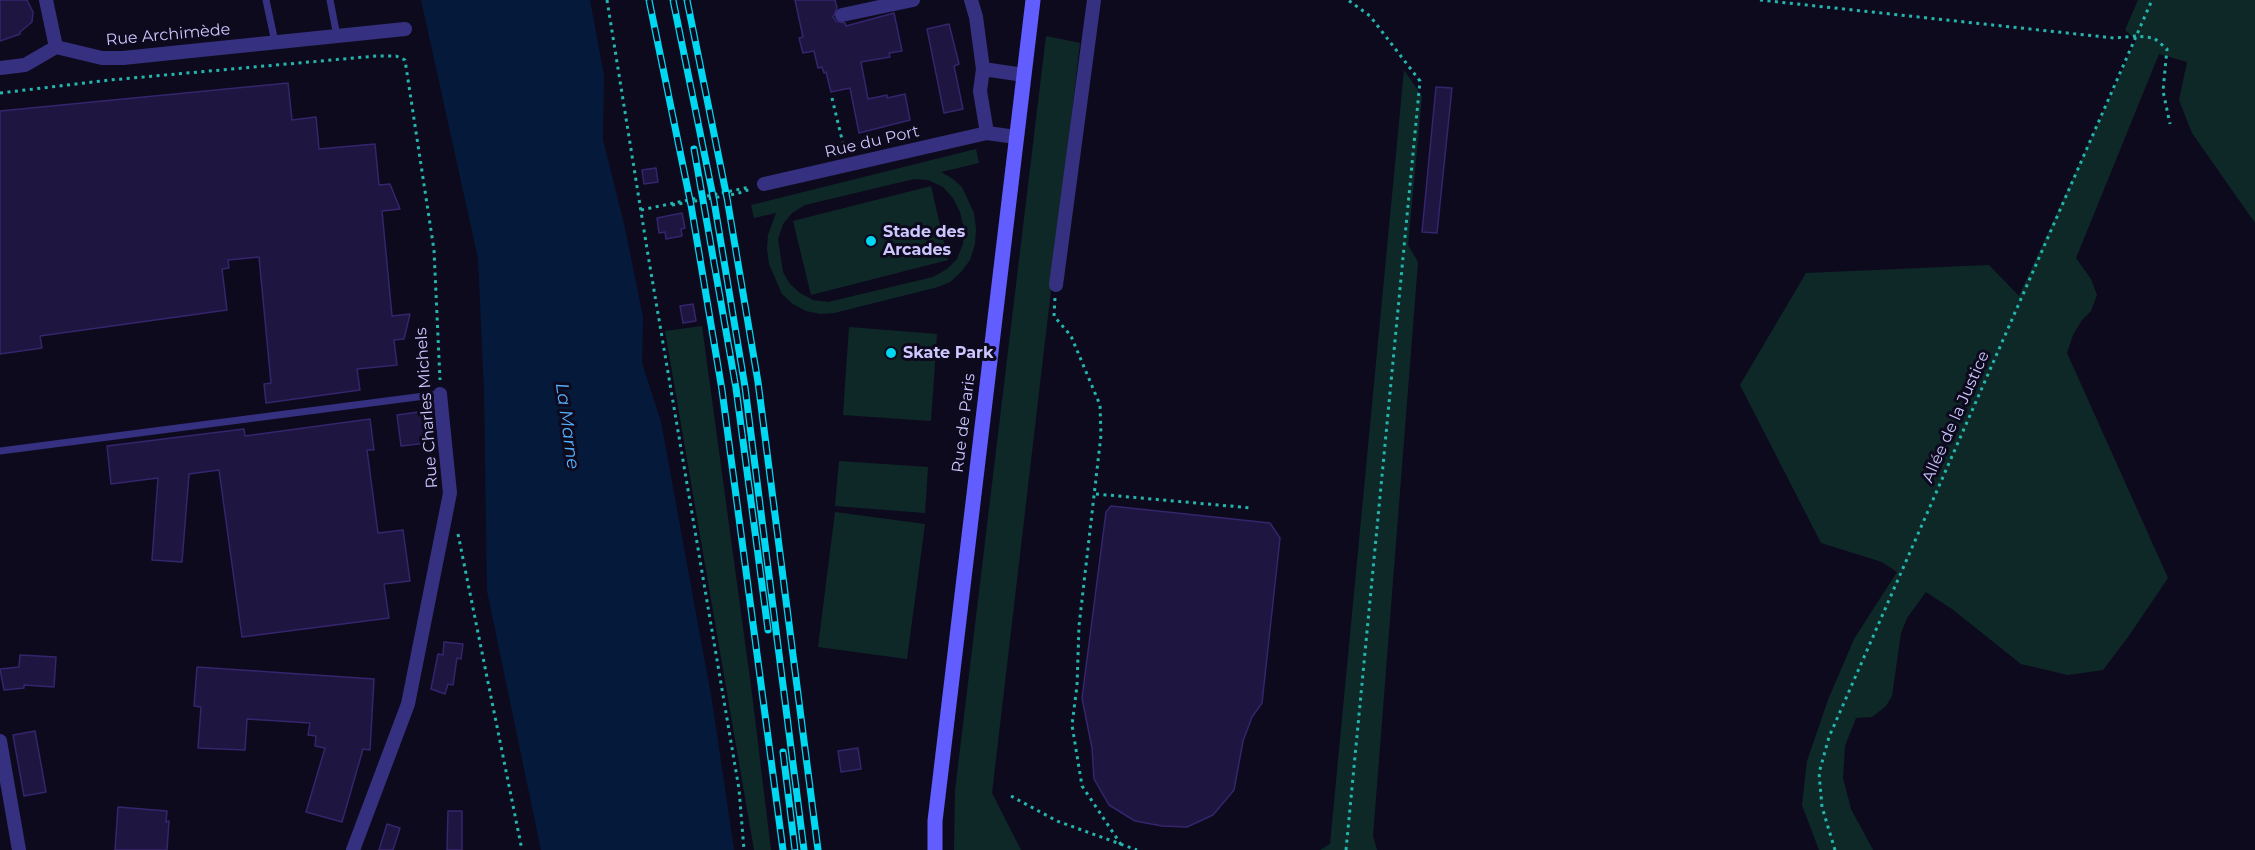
<!DOCTYPE html>
<html>
<head>
<meta charset="utf-8">
<style>
  body { margin:0 }
  canvas { display:block; background:#0d0a1d }
</style>
</head>
<body>
<canvas width="2255" height="850"></canvas>
<script>
const c = document.querySelector('canvas').getContext('2d');
c.lineJoin = 'round';
function fillPath(path, color) {
  c.fillStyle = color;
  c.fill(path, 'evenodd');
}
function poly(rows) {
  const path = new Path2D();
  for (const r of rows) {
    path.moveTo(r[0], r[1]);
    for (let i = 2; i < r.length; i += 2) path.lineTo(r[i], r[i + 1]);
  }
  return path;
}
function strokePath(path, color, width, dash) {
  c.strokeStyle = color;
  c.lineWidth = width;
  c.lineCap = dash ? 'butt' : 'round';
  c.setLineDash(dash || []);
  c.stroke(path);
}
function drawText(font, color, halo, rows, align = 'center') {
  c.font = font + ' Montserrat,sans-serif';
  c.lineWidth = 6;
  c.setLineDash([]);
  c.textBaseline = 'middle';
  c.strokeStyle = halo;
  c.fillStyle = color;
  for (const [text, x, y, turn = 0] of rows) {
    c.save();
    c.translate(x, y);
    c.rotate((+turn || 0) * Math.PI / 180);
    c.textAlign = isNaN(turn) ? turn : align;
    if (halo) c.strokeText(text, 0, 0);
    c.fillText(text, 0, 0);
    c.restore();
  }
}
fillPath(poly([
  [2138,0,2255,0,2255,223,2192,133,2179,100,2187,62,2159,54,2076,258,2091,279,2097,295,2091,311,2082,320,2073,335,2067,353,2168,578,2128,637,2103,670,2068,675,2021,664,1952,609,1926,592,1907,618,1901,633,1892,696,1886,706,1872,717,1856,718,1845,746,1843,778,1851,809,1873,850,1819,850,1802,805,1807,761,1828,700,1854,639,1897,572,1882,562,1821,543,1740,385,1806,273,1989,265,2019,296,2136,40,2125,30],
  [1046,36,1080,43,992,793,1021,850,954,850,955,791],
  [1404,70,1422,96,1408,245,1418,262,1373,836,1377,850,1320,850,1330,844],
  [976,149,979,163,941,172,953,179,962,187,974,213,976,229,975,244,970,260,961,272,950,282,938,287,834,313,820,314,806,311,793,304,782,294,769,264,767,249,768,235,776,213,754,218,751,205],
  [914,179,928,180,943,187,953,198,960,212,964,228,963,244,957,259,947,269,933,277,828,302,813,300,800,293,790,284,783,272,778,239,783,224,792,213,805,205],
  [931,186,948,260,811,295,793,221],
  [702,326,752,694,771,850,754,850,665,331],
  [849,327,937,334,931,421,843,415],
  [839,461,928,467,925,513,835,506],
  [835,512,925,524,907,659,818,647]
]), '#0d2827');
fillPath(poly([
  [421,0,590,0,604,76,603,140,624,224,643,317,642,363,661,422,712,701,734,850,541,850,487,591,484,391,478,258]
]), '#05193b');
const building = poly([
  [0,0,27,0,33,12,32,22,20,32,20,34,0,41,0,0],
  [795,0,835,0,837,8,833,17,836,21,845,23,846,26,894,13,902,51,889,53,890,57,861,62,868,99,887,95,887,98,905,94,910,120,859,133,850,88,831,92,826,72,824,73,822,67,818,68,814,51,803,53,799,38,803,37,795,0],
  [949,24,959,64,954,66,963,109,944,113,927,29,949,24],
  [288,83,292,120,316,117,319,149,375,144,379,185,390,184,400,209,382,211,392,316,410,314,404,339,394,340,397,365,357,369,360,390,266,403,264,384,271,383,259,257,228,260,229,268,222,269,227,310,40,336,42,348,0,354,0,111,288,83],
  [1436,87,1452,88,1437,233,1422,232,1436,87],
  [656,168,658,182,644,184,642,170,656,168],
  [682,213,685,228,681,229,682,236,666,239,665,232,659,233,657,218,682,213],
  [693,304,696,321,683,323,680,306,693,304],
  [426,411,427,443,401,446,397,415,426,411],
  [370,419,374,450,367,450,378,533,403,530,410,581,384,584,389,618,242,637,219,470,189,474,182,562,152,560,158,478,111,484,107,446,244,429,245,436,370,419],
  [1111,506,1270,523,1280,538,1262,703,1252,717,1243,741,1234,790,1213,815,1187,827,1162,826,1135,821,1109,805,1094,779,1092,748,1082,698,1106,512,1111,506],
  [444,642,463,644,461,659,457,658,453,685,448,684,445,694,431,689,438,654,443,655,444,642],
  [20,655,56,657,54,687,24,685,24,688,4,690,0,669,19,667,20,655],
  [197,667,374,679,370,750,363,749,342,822,306,812,325,748,315,746,316,736,308,735,310,723,247,719,245,750,198,748,201,707,194,706,197,667],
  [35,731,46,792,24,796,13,735,35,731],
  [858,748,861,769,841,772,838,751,858,748],
  [118,807,167,811,166,822,169,821,167,850,115,850,118,807],
  [448,811,462,811,462,850,447,850,448,811],
  [387,824,400,828,393,850,379,850,387,824]
]);
fillPath(building, '#1e1540');
strokePath(building, '#34256d', 1.5);
strokePath(poly([
  [607,0,648,255,739,789,744,850],
  [1760,0,2114,38,2136,36,2154,38,2167,49,2163,91,2170,124],
  [0,93,110,80,376,56,396,56,405,60,434,250,440,380],
  [832,98,845,152],
  [672,205,736,194,751,189],
  [641,210,750,187],
  [1055,298,1054,316,1071,336,1100,405,1101,435,1079,626,1077,686,1072,725,1082,786,1122,846],
  [1096,494,1252,508],
  [458,534,522,850],
  [1011,796,1057,821,1137,850],
  [1346,850,1420,81,1370,16,1348,0],
  [1835,850,1822,807,1819,773,1829,737,2152,0]
]), '#24b6ae', 3, [3, 4.5]);
strokePath(poly([
  [266,0,275,42],
  [330,0,337,36],
  [0,451,440,394]
]), '#353180', 7);
strokePath(poly([
  [46,0,56,47],
  [971,0,976,17,983,69,980,91,987,133,1016,137],
  [842,15,913,0],
  [0,68,25,65,56,47,102,58,123,58,405,29],
  [983,69,1024,75],
  [764,184,987,133],
  [1056,285,1094,0],
  [0,741,19,850],
  [353,850,408,704,450,493,440,394]
]), '#353180', 14);
strokePath(poly([
  [935,850,935,821,1033,0]
]), '#625dff', 15);
const rail = poly([
  [649,0,691,205,722,390,783,850],
  [673,0,714,201,745,387,804,850],
  [687,0,727,198,758,382,818,850],
  [694,149,736,388,768,630],
  [783,752,795,850]
]);
strokePath(rail, '#00d8f1', 7);
strokePath(rail, '#0d0a1d', 4.5, [14]);
for (const [x, y, r, color] of [
  [871,241,6,"#00d8f1"],
  [891,353,6,"#00d8f1"]
]) {
  const dot = new Path2D();
  dot.arc(x, y, r, 0, 2 * Math.PI);
  c.fillStyle = color;
  c.fill(dot);
  strokePath(dot, '#0d0a1d', 2);
}
drawText('16px', '#cdc6ff', '#0d0a1d', [
  ["Rue Archimède",168,35,-5],
  ["Rue du Port",872,142,-13],
  ["Rue Charles Michels",427,408,-94],
  ["Allée de la Justice",1956,417,-66],
  ["Rue de Paris",964,423,-83]
]);
drawText('bold 16px', '#cdc6ff', '#0d0a1d', [
  ["Stade des",883,232],
  ["Arcades",883,250],
  ["Skate Park",903,353]
], 'left');
drawText('italic 18px', '#54afff', '#0d0a1d', [
  ["La Marne",567,426,82]
]);
</script>
</body>
</html>
